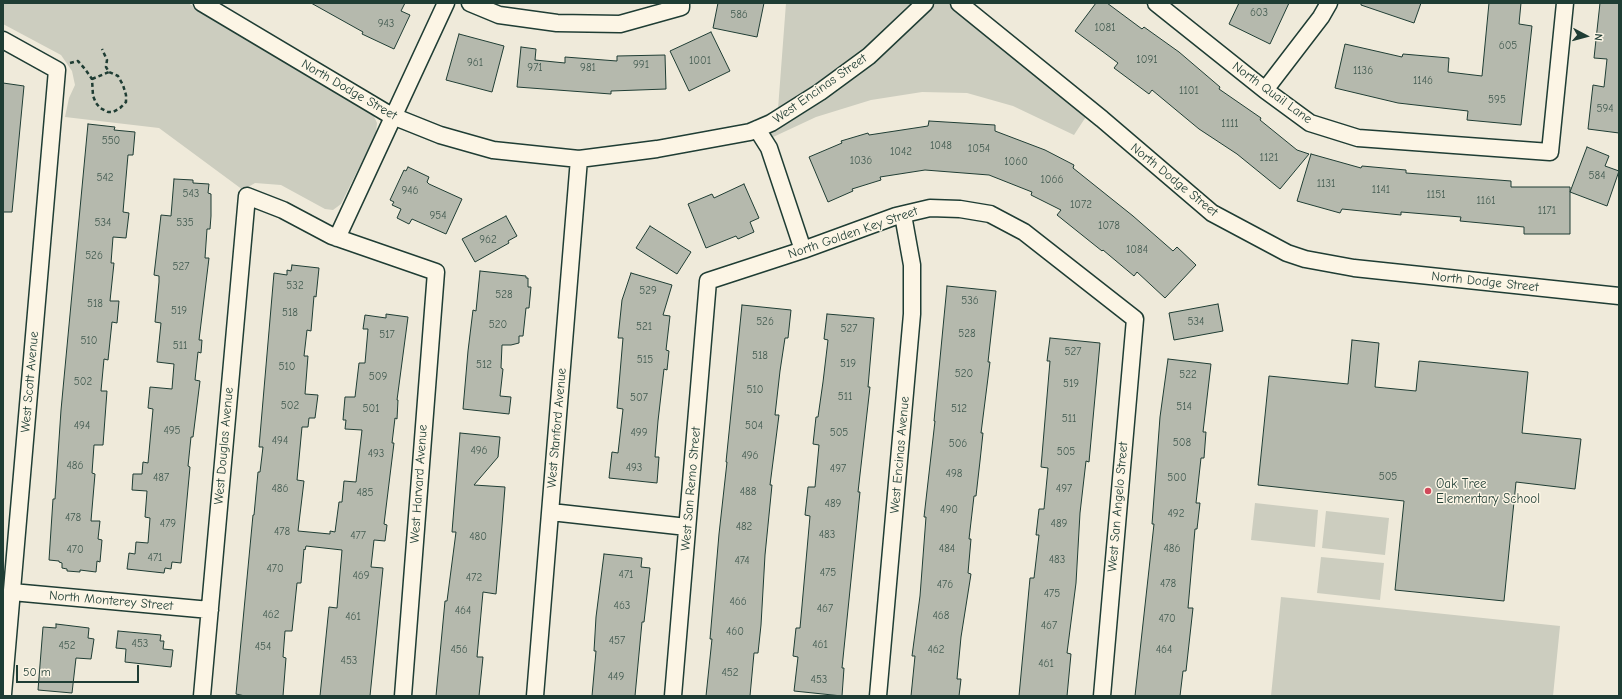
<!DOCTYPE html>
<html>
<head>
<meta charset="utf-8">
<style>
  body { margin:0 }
  #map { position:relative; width:1622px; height:699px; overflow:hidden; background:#efeada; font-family:"Comic Neue",sans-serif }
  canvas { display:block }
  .frame { position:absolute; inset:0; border:4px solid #1f3d34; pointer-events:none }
  .north { position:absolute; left:1566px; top:16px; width:40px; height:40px; -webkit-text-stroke:3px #fcf5e5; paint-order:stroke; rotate:96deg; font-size:11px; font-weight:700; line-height:16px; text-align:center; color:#1f3d34 }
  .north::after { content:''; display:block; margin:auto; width:14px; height:18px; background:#1f3d34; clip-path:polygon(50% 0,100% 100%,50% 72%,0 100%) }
  .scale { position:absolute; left:16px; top:665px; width:123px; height:18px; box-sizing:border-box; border:2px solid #1f3d34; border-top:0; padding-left:5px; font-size:12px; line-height:14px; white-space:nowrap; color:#1f3d34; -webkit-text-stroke:3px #fcf5e5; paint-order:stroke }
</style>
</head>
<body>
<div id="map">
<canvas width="1622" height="699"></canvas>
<div class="frame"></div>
<div class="north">N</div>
<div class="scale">50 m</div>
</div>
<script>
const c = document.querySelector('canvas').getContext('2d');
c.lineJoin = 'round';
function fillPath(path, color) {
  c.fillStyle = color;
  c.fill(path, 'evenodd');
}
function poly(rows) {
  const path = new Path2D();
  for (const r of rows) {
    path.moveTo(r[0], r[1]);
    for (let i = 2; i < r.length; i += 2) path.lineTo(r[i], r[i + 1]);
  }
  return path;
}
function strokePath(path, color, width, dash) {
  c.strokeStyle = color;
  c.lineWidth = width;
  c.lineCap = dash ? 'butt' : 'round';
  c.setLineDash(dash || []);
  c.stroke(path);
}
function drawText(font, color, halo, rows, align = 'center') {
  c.font = font + ' "Comic Neue",sans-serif';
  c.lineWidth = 3;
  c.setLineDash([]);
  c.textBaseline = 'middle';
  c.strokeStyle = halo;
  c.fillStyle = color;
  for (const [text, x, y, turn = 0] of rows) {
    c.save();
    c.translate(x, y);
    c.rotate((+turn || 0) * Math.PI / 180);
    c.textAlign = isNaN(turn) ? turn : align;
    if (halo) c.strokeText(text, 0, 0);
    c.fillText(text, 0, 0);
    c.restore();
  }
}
fillPath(poly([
  [3,3,188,3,372,112,377,123,376,133,341,204,333,210,325,209,281,185,255,183,243,190,159,128,65,117,69,98,75,85,72,71,61,55,3,24],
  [786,3,967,3,1093,106,1074,135,1013,106,967,93,922,92,871,100,816,117,771,138,758,118,778,109],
  [1255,503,1318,510,1315,547,1251,540],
  [1326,511,1389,518,1385,555,1322,548],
  [1321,557,1384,563,1380,600,1317,593],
  [1281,597,1560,626,1553,696,1271,696]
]), '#cccdbf');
const building = poly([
  [311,3,405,3,401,11,410,15,394,49,362,34,363,32,311,3],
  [718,3,764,3,757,37,713,28,718,3],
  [1096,3,1107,3,1142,29,1144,27,1179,52,1220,87,1219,89,1261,118,1260,120,1297,150,1309,154,1280,189,1237,154,1199,129,1152,90,1149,94,1114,68,1118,63,1075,31,1096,3],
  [1239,3,1289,3,1270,44,1229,24,1239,3],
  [1361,3,1421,3,1414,23,1361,5,1361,3],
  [1489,3,1521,3,1519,24,1532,26,1521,125,1467,120,1468,111,1398,103,1335,88,1345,44,1402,57,1403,54,1449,58,1448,72,1482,76,1489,3],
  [1600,3,1619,3,1619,133,1588,129,1593,85,1604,87,1607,59,1594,58,1600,3],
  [711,32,730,71,689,91,670,51,711,32],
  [459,34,504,46,492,92,446,80,459,34],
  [521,47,536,49,535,60,565,63,565,57,617,61,617,56,665,55,666,89,611,91,611,94,517,87,521,47],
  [3,83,24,86,12,212,3,212,3,83],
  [929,121,995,125,995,131,1045,150,1074,165,1073,168,1133,216,1173,251,1177,247,1196,265,1165,298,1137,272,1134,276,1103,250,1102,251,1057,215,1061,210,1031,195,1032,192,989,175,925,170,880,177,881,180,852,189,853,191,828,202,809,157,842,143,841,141,868,133,869,135,928,126,929,121],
  [88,124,115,127,114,130,135,132,133,155,128,155,123,212,129,213,126,238,113,237,111,263,114,263,110,301,119,301,117,323,112,322,108,360,104,359,101,391,107,391,103,445,94,445,92,473,95,474,91,521,100,521,98,539,102,540,100,562,97,561,96,572,80,570,80,572,67,571,67,569,62,568,62,563,59,562,59,561,49,560,53,499,55,499,61,410,88,124],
  [1587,147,1609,156,1605,166,1619,171,1607,206,1570,192,1587,147],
  [1311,154,1361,168,1362,166,1406,170,1406,173,1511,181,1511,187,1570,187,1570,234,1524,234,1524,227,1460,221,1461,217,1401,212,1401,215,1342,209,1340,213,1297,201,1311,154],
  [408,167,429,177,427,182,429,184,462,199,446,234,412,219,409,224,397,218,401,209,392,205,394,202,390,200,404,170,406,171,408,167],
  [174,179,193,180,193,183,209,184,208,193,211,194,211,216,210,229,207,229,205,258,209,258,199,340,202,340,201,353,198,352,195,380,200,381,193,437,191,437,188,466,190,467,181,563,172,562,171,569,165,568,164,573,127,569,129,553,135,554,136,542,148,543,150,518,145,517,147,491,132,490,133,474,142,474,143,462,148,463,153,409,148,408,150,387,172,389,174,364,157,362,161,323,155,322,159,282,159,276,154,275,161,215,171,216,174,179],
  [744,184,759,218,750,222,754,232,738,239,736,236,706,248,688,204,712,194,714,198,744,184],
  [506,216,517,236,508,241,509,243,475,262,462,239,506,216],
  [650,226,691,252,677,274,636,248,650,226],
  [292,265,319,268,316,297,314,296,311,331,307,330,304,356,308,356,305,394,318,395,315,418,309,418,308,427,302,427,297,480,304,481,298,531,330,534,330,531,335,532,339,502,342,502,344,481,356,482,362,430,345,429,346,420,343,420,345,397,355,397,359,363,365,363,368,329,363,329,365,315,386,318,386,314,408,317,397,400,398,400,397,419,395,418,392,443,394,443,384,524,387,525,385,541,374,540,371,567,383,568,370,696,320,696,329,607,337,608,342,550,306,546,305,550,304,549,301,583,297,583,292,631,285,631,283,657,286,658,283,696,245,696,236,694,253,515,254,515,258,472,260,472,263,447,259,447,274,273,287,275,287,270,291,271,292,265],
  [480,271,526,276,526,278,528,278,528,287,531,287,529,308,526,308,523,336,519,336,519,343,511,345,502,345,501,368,503,369,500,396,511,397,509,414,463,409,468,351,473,310,476,311,480,271],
  [631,273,672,285,663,315,670,316,666,350,669,351,667,370,664,369,658,421,655,457,659,457,657,483,609,478,612,452,618,453,623,409,617,408,623,338,618,338,622,300,631,273],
  [947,286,996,291,988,362,990,362,981,433,983,433,980,461,976,496,974,496,969,539,971,539,968,573,971,574,961,637,957,679,961,679,959,696,911,696,915,656,912,656,920,596,926,517,924,517,935,421,934,421,947,286],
  [1218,304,1223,331,1174,340,1169,313,1218,304],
  [742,305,791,310,788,338,785,338,780,371,775,415,779,415,770,485,772,485,765,555,761,625,758,653,754,653,750,696,706,696,712,639,710,639,719,534,727,462,726,462,742,305],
  [827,314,874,318,868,387,870,387,858,492,860,492,842,668,844,668,842,696,794,691,798,657,793,656,796,628,800,628,810,516,805,515,808,487,815,487,819,445,813,444,816,417,818,417,823,382,828,340,824,339,827,314],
  [1050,338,1100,343,1089,462,1086,461,1080,513,1076,583,1067,653,1071,654,1067,696,1019,696,1030,578,1034,578,1039,535,1036,535,1039,509,1044,509,1048,468,1041,467,1050,361,1047,361,1050,338],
  [1352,340,1379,343,1375,387,1416,391,1419,361,1528,372,1522,433,1581,439,1575,489,1516,482,1504,601,1395,590,1404,501,1258,485,1269,376,1348,384,1352,340],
  [1168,359,1211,364,1203,432,1206,432,1204,458,1201,458,1196,503,1200,503,1197,529,1195,529,1188,608,1193,608,1186,671,1183,671,1180,696,1135,696,1154,524,1152,524,1160,417,1168,359],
  [460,433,500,437,498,457,474,485,505,487,502,525,496,594,483,592,477,657,483,657,479,696,436,696,445,601,447,601,456,532,452,532,460,433],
  [604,554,642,558,641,567,650,568,644,622,642,622,635,696,592,696,596,651,594,651,596,617,604,554],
  [56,624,89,628,88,638,94,639,91,659,76,658,72,693,38,690,43,627,56,628,56,624],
  [118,631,161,635,160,641,164,641,163,649,173,650,171,667,125,662,126,649,116,648,118,631]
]);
fillPath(building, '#b5b9ad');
strokePath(building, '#1f3d34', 1);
const minor = poly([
  [202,3,390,115,440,135,493,150,579,159,657,149,750,132,771,123,820,92,869,56,925,3],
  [470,3,499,15,557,23,620,24,681,7,681,3],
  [959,3,1102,119,1212,213,1287,253,1305,259,1354,268,1619,296],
  [1156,3,1265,90,1310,123,1358,138,1550,152,1565,3],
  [3,40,57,70,3,694],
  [1265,90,1321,17,1329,3],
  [757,129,769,148,803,250],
  [337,238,446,3],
  [551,512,687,527],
  [12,592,210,610],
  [202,696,247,196,283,210,332,236,436,272,403,696],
  [535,696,579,159],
  [673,696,708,281,803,250,896,216,930,208,960,209,990,214,1024,232,1135,319,1102,696],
  [878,696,912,314,912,265,903,215]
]);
strokePath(minor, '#1f3d34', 19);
strokePath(poly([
  [70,63,78,61,85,69,92,79,93,96,96,103,100,108,108,112,113,112,120,108,126,102,126,95,123,85,118,76,109,72,106,67,107,60,102,49],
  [92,79,109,72]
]), '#1f3d34', 2.5, [4, 3]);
strokePath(minor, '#fcf5e5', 16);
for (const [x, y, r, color] of [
  [1428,491,4,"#d1495b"]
]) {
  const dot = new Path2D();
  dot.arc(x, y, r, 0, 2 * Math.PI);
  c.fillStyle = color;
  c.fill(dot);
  strokePath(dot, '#fcf5e5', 1.5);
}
drawText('11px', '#445c52', null, [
  ["603",1259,13],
  ["586",739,15],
  ["943",386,24],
  ["1081",1105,28],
  ["605",1508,46],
  ["1091",1147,60],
  ["1001",700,61],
  ["961",475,63],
  ["991",641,65],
  ["971",535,68],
  ["981",588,68],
  ["1136",1363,71],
  ["1146",1423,81],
  ["1101",1189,91],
  ["595",1497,100],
  ["594",1605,109],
  ["1111",1230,124],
  ["550",111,141],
  ["1048",941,146],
  ["1054",979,149],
  ["1042",901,152],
  ["1121",1269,158],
  ["1036",861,161],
  ["1060",1016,162],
  ["584",1597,176],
  ["542",105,178],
  ["1066",1052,180],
  ["1131",1326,184],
  ["1141",1381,190],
  ["946",410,191],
  ["543",191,194],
  ["1151",1436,195],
  ["1161",1486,201],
  ["1072",1081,205],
  ["1171",1547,211],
  ["954",438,216],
  ["534",103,223],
  ["535",185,223],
  ["1078",1109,226],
  ["962",488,240],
  ["1084",1137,250],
  ["526",94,256],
  ["527",181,267],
  ["532",295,286],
  ["529",648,291],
  ["528",504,295],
  ["536",970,301],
  ["518",95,304],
  ["519",179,311],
  ["518",290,313],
  ["526",765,322],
  ["534",1196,322],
  ["520",498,325],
  ["521",644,327],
  ["527",849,329],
  ["528",967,334],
  ["517",387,335],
  ["510",89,341],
  ["511",180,346],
  ["527",1073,352],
  ["518",760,356],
  ["515",645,360],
  ["519",848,364],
  ["512",484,365],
  ["510",287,367],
  ["520",964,374],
  ["522",1188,375],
  ["509",378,377],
  ["502",83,382],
  ["519",1071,384],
  ["510",755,390],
  ["511",845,397],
  ["507",639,398],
  ["502",290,406],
  ["514",1184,407],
  ["501",371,409],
  ["512",959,409],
  ["511",1069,419],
  ["494",82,426],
  ["504",754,426],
  ["495",172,431],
  ["499",639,433],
  ["505",839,433],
  ["494",280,441],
  ["508",1182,443],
  ["506",958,444],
  ["496",479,451],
  ["505",1066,452],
  ["493",376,454],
  ["496",750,456],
  ["486",75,466],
  ["493",634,468],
  ["497",838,469],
  ["498",954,474],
  ["505",1388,477],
  ["487",161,478],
  ["500",1177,478],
  ["486",280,489],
  ["497",1064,489],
  ["488",748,492],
  ["485",365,493],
  ["489",833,504],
  ["490",949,510],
  ["492",1176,514],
  ["478",73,518],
  ["479",168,524],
  ["489",1059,524],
  ["482",744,527],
  ["478",282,532],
  ["483",827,535],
  ["477",358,536],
  ["480",478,537],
  ["484",947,549],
  ["486",1172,549],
  ["470",75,550],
  ["471",155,558],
  ["483",1057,560],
  ["474",742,561],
  ["470",275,569],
  ["475",828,573],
  ["471",626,575],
  ["469",361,576],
  ["472",474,578],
  ["478",1168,584],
  ["476",945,585],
  ["475",1052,594],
  ["466",738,602],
  ["463",622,606],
  ["467",825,609],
  ["464",463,611],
  ["462",271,615],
  ["468",941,616],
  ["461",353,617],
  ["470",1167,619],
  ["467",1049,626],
  ["460",735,632],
  ["457",617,641],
  ["453",140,644],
  ["461",820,645],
  ["452",67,646],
  ["454",263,647],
  ["456",459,650],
  ["462",936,650],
  ["464",1164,650],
  ["453",349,661],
  ["461",1046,664],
  ["452",730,673],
  ["449",616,677],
  ["453",819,680]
]);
drawText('13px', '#1f3d34', '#fcf5e5', [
  ["West Encinas Street",820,89,-35],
  ["North Dodge Street",349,90,30],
  ["North Quail Lane",1272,93,36],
  ["North Dodge Street",1174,180,39],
  ["North Golden Key Street",853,233,-19],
  ["North Dodge Street",1485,282,6],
  ["West Scott Avenue",30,382,-85],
  ["West Stanford Avenue",557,428,-85],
  ["West Douglas Avenue",224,446,-85],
  ["West Encinas Avenue",900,455,-85],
  ["West Harvard Avenue",419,484,-86],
  ["West San Remo Street",691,489,-85],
  ["West San Angelo Street",1118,507,-85],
  ["North Monterey Street",111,601,5]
]);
drawText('13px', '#1f3d34', '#fcf5e5', [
  ["Oak Tree",1436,484],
  ["Elementary School",1436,499]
], 'left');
</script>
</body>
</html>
